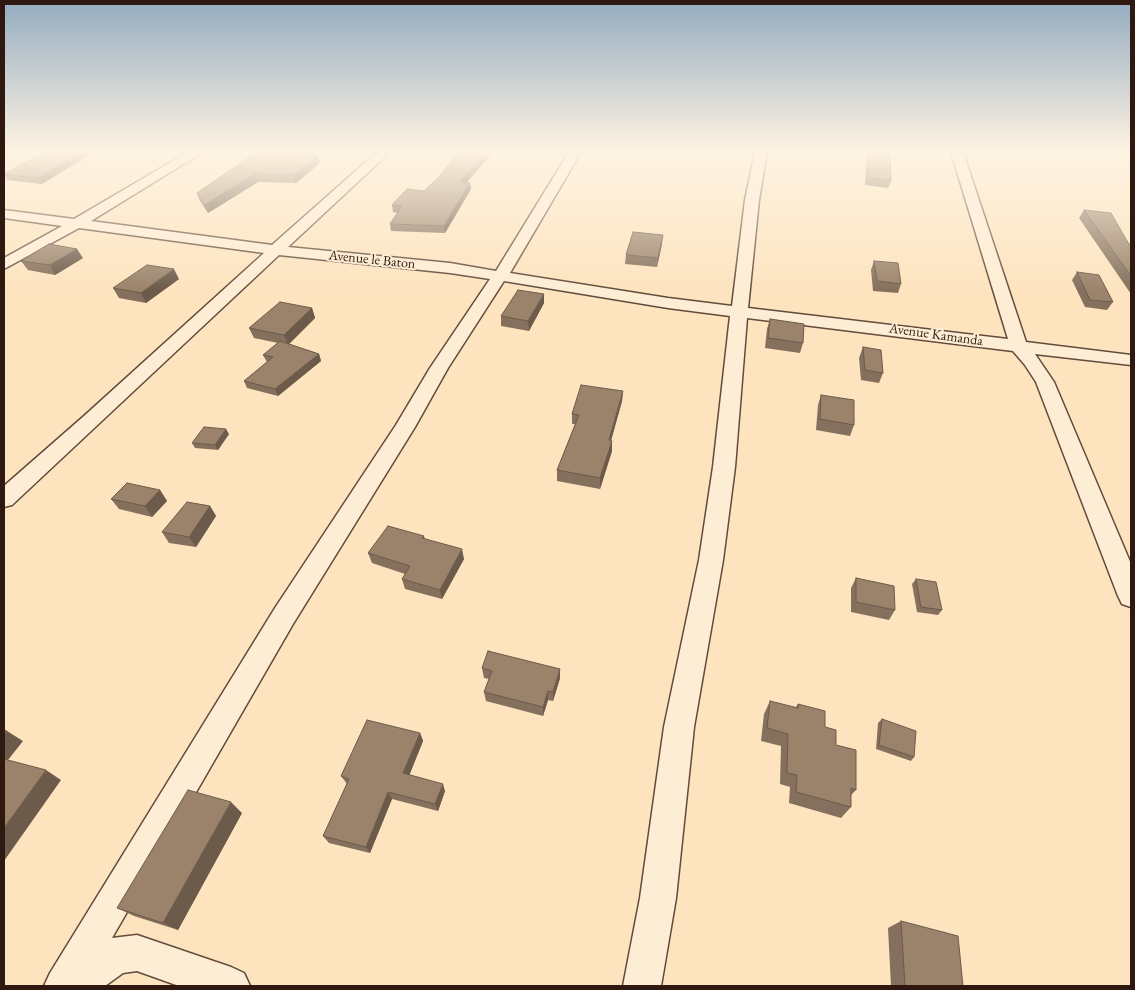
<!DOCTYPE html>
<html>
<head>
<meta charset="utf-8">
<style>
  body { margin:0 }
  #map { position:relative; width:1135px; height:990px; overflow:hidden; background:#fde4bf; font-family:"EB Garamond",serif }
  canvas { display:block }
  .frame { position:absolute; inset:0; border:5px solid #2f180f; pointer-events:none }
</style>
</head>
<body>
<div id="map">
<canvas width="1135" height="990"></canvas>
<div class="frame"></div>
</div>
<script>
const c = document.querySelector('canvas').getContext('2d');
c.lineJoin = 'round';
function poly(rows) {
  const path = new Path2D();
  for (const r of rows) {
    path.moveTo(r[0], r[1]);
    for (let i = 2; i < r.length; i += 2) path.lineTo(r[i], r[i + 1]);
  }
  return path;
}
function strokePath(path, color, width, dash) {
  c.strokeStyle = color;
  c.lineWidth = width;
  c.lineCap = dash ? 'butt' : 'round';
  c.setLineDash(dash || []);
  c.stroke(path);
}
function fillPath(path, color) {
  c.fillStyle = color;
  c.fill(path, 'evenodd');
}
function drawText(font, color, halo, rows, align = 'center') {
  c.font = font + ' "EB Garamond",serif';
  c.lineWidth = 4;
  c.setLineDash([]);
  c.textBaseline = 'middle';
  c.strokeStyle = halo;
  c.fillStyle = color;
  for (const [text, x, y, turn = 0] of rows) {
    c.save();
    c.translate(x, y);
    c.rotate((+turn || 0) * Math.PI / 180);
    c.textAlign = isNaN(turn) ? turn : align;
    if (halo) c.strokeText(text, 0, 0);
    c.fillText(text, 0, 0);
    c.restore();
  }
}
const minor = poly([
  [4,152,14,152,4,158,4,152],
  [188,152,203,152,91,221,272,245,377,152,390,152,288,247,450,263,496,271,569,152,581,152,510,273,668,298,732,306,745,200,755,152,767,152,759,200,748,308,1008,339,951,152,963,152,1026,342,1131,355,1131,365,1035,354,1054,382,1131,564,1131,607,1122,604,1118,596,1036,382,1025,365,1013,351,747,318,735,467,723,560,694,727,676,898,661,986,623,986,640,898,664,727,699,560,713,467,730,316,668,308,504,281,448,368,415,427,293,624,112,938,137,935,231,967,244,973,250,986,179,986,137,971,123,973,105,986,44,986,50,973,275,608,396,425,430,368,490,279,450,273,279,255,12,505,4,507,4,486,84,416,264,253,79,228,4,269,4,258,62,226,4,218,4,210,74,219,188,152]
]);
strokePath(minor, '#624b3b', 3);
fillPath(minor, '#feedd5');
fillPath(poly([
  [45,152,42,184,7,180,4,174],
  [257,152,315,152,312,155,320,163,296,183,258,182,208,213,200,201,197,193],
  [459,152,493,152,467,182,471,189,445,233,391,231,390,224,398,213,393,212,392,205,424,191,437,179],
  [867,152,890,152,891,181,888,188,865,185],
  [1084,210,1127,241,1131,247,1131,294,1079,218],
  [662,244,657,267,625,264,626,255],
  [83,258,55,275,28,270,21,261],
  [874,261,901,284,898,293,873,291,871,270],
  [1077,272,1113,302,1107,310,1085,307,1072,280],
  [179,279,146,303,119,298,113,288],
  [544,294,544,303,529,331,501,326,501,316],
  [312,308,315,318,289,344,319,354,321,361,278,396,247,388,244,381,267,362,263,355,278,343,254,338,249,328],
  [770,319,803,343,800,353,765,348,767,329],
  [863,347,883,373,879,383,861,380,859,358],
  [623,391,622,401,611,441,612,441,612,451,600,489,557,481,557,470,575,424,572,424,572,414],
  [821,395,854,425,850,436,816,430,818,405],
  [229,434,218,450,195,448,192,443],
  [160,490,167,501,152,517,119,509,111,499],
  [210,506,216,516,196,547,169,543,162,532],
  [424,536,425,539,464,559,442,599,405,589,402,579,405,574,372,563,368,553],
  [856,578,895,610,889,620,851,612,851,588],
  [916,579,942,610,938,615,917,612,912,584],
  [482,668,560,669,560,678,553,701,548,700,543,716,486,701,484,692,489,679,484,678],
  [770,701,795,708,798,704,825,727,836,745,856,790,851,795,851,807,841,818,789,803,790,787,780,784,781,746,761,741,764,714],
  [882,719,914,757,911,761,876,749,878,723],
  [420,733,423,741,409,775,445,791,438,811,392,799,370,853,329,843,323,836,347,784,341,776],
  [242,813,178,930,134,916,117,908],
  [901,921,963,986,891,986,888,928]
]), '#84705c');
fillPath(poly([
  [82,152,95,152,42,184,38,178],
  [304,152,315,152,304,162,302,154],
  [487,152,493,152,461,189,460,182],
  [318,156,320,163,296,183,293,175],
  [255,174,258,182,208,213,204,205],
  [470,183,471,189,445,233,444,226],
  [663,235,662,244,657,267,658,258],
  [77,249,83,258,55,275,50,265],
  [174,269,179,279,146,303,141,293],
  [544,294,544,303,529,331,528,321],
  [312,308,315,318,288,345,284,335],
  [319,354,321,361,278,396,275,389],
  [623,391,622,401,608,451,609,440],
  [226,429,229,434,218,450,215,445],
  [612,441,612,451,600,489,600,478],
  [160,490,167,501,152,517,145,506],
  [210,506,216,516,196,547,189,537],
  [462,549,464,559,442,599,440,590],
  [560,669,560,678,553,701,553,692],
  [548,691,548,700,543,716,543,707],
  [7,731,23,741,4,765,4,735],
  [420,733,423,741,407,781,403,773],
  [46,770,61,780,4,861,4,828],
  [443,784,445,791,438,811,435,804],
  [388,792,392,799,370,853,366,847],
  [231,802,242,813,178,930,163,923]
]), '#6c5b4b');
const building = poly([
  [45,152,82,152,38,178,4,174,45,152],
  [257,152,304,152,302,154,318,156,293,175,255,174,204,205,197,193,257,152],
  [459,152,487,152,460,182,470,183,444,226,390,224,402,206,392,205,407,189,424,191,437,179,459,152],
  [868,152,890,152,891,181,868,178,868,152],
  [1084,210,1111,213,1127,241,1131,247,1131,276,1084,210],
  [633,232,663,235,658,258,626,255,633,232],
  [49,244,77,249,50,265,21,261,49,244],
  [874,261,898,263,901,284,877,281,874,261],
  [147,265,174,269,141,293,113,288,147,265],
  [1077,272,1099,275,1113,302,1090,300,1077,272],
  [518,290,544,294,528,321,501,316,518,290],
  [280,302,312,308,284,335,249,328,280,302],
  [770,319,804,324,803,343,768,338,770,319],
  [280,341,319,354,275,389,244,381,273,357,263,355,280,341],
  [863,347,881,350,883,373,865,370,863,347],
  [581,385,623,391,609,440,612,441,600,478,557,470,579,415,572,414,581,385],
  [821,395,854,400,854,425,820,419,821,395],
  [204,427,226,429,215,445,192,443,204,427],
  [127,483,160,490,145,506,111,499,127,483],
  [187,502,210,506,189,537,162,532,187,502],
  [388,526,424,536,422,538,462,549,440,590,402,579,410,566,368,553,388,526],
  [856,578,894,586,895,610,856,602,856,578],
  [916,579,936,582,942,610,921,607,916,579],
  [488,651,560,669,553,692,548,691,543,707,484,692,492,671,482,668,488,651],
  [770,701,798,708,798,704,825,711,825,727,836,730,836,745,856,750,856,790,851,788,851,807,796,792,797,775,787,773,788,734,767,728,770,701],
  [882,719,916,731,914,757,879,745,882,719],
  [367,720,420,733,403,773,443,784,435,804,388,792,366,847,323,836,349,779,341,776,367,720],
  [4,730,7,731,4,735,4,730],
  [4,759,46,770,4,828,4,759],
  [188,790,231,802,163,923,117,908,188,790],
  [901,921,958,936,963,986,905,986,901,921]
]);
fillPath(building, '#9a826b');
strokePath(building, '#6c5b4b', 1);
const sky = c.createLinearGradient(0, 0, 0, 291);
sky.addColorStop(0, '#94acc0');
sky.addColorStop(0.52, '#fef3e2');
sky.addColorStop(1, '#fef3e200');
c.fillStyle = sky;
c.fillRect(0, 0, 1135, 291);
drawText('14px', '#2f180f', '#feedd5', [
  ["Avenue le Baton",372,260,6],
  ["Avenue Kamanda",936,335,8]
]);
</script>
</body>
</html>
